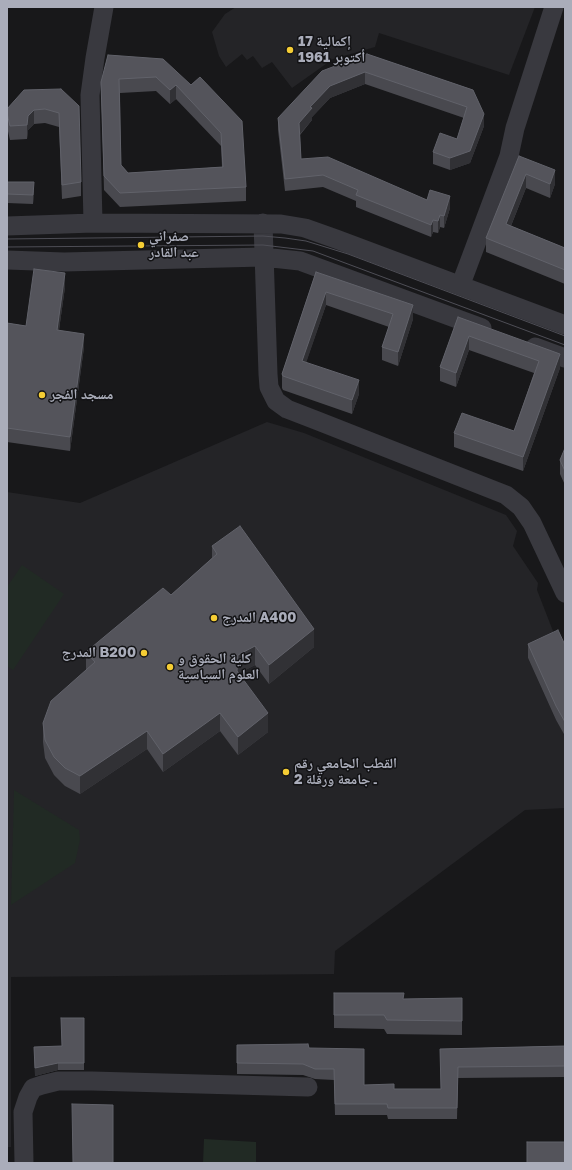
<!DOCTYPE html>
<html>
<head>
<meta charset="utf-8">
<style>
  body { margin:0 }
  #map { position:relative; width:572px; height:1170px; overflow:hidden; background:#18181a; font-family:"Golos Text",sans-serif }
  canvas { display:block }
  .frame { position:absolute; inset:0; border:8px solid #aaadba; pointer-events:none }
</style>
</head>
<body>
<div id="map">
<canvas width="572" height="1170"></canvas>
<div class="frame"></div>
</div>
<script>
const c = document.querySelector('canvas').getContext('2d');
c.lineJoin = 'round';
function fillPath(path, color) {
  c.fillStyle = color;
  c.fill(path, 'evenodd');
}
function poly(rows) {
  const path = new Path2D();
  for (const r of rows) {
    path.moveTo(r[0], r[1]);
    for (let i = 2; i < r.length; i += 2) path.lineTo(r[i], r[i + 1]);
  }
  return path;
}
function strokePath(path, color, width, dash) {
  c.strokeStyle = color;
  c.lineWidth = width;
  c.lineCap = dash ? 'butt' : 'round';
  c.setLineDash(dash || []);
  c.stroke(path);
}
function drawText(font, color, halo, rows, align = 'center') {
  c.font = font + ' "Golos Text","Noto Naskh Arabic",sans-serif';
  c.lineWidth = 3;
  c.setLineDash([]);
  c.textBaseline = 'middle';
  c.strokeStyle = halo;
  c.fillStyle = color;
  for (const [text, x, y, turn = 0] of rows) {
    c.save();
    c.translate(x, y);
    c.rotate((+turn || 0) * Math.PI / 180);
    c.textAlign = isNaN(turn) ? turn : align;
    if (halo) c.strokeText(text, 0, 0);
    c.fillText(text, 0, 0);
    c.restore();
  }
}
fillPath(poly([
  [236,7,535,7,509,75,379,33,375,47,333,59,292,88,272,62,262,68,253,56,247,60,242,54,226,67,219,56,212,32,225,14],
  [267,422,304,433,506,515,517,531,513,546,538,583,537,590,558,644,528,658,556,720,565,736,565,808,525,810,335,951,334,974,11,977,11,1147,7,1147,7,492,80,503]
]), '#242427');
fillPath(poly([
  [22,565,64,594,13,670,7,666,7,587],
  [14,790,79,830,80,840,75,863,11,905],
  [204,1139,256,1142,256,1163,203,1163]
]), '#212a24');
strokePath(poly([
  [93,223,90,95,95,58,104,7],
  [263,223,268,374,269,387,276,401,287,409,318,421,506,495,521,507,532,523,565,593],
  [7,226,93,223,281,224,305,228,336,239,565,325],
  [7,260,64,262,263,257,300,261,482,328],
  [461,284,509,156,515,128,554,7],
  [535,347,565,358],
  [24,1163,23,1112,28,1097,33,1088,42,1085,58,1081,92,1081,308,1087]
]), '#39393f', 19);
strokePath(poly([
  [7,239,263,236,285,238,306,241,348,254,565,336],
  [7,247,263,245,313,251,565,345]
]), '#4e4e56', 1);
fillPath(poly([
  [367,54,473,90,484,126,470,163,450,170,433,164,433,152,457,139,464,118,365,84,330,98,312,117,312,120,300,135,301,159,427,200,450,208,444,228,440,227,438,233,433,232,431,237,356,207,356,201,323,187,285,191,278,130,278,118],
  [108,55,191,85,200,77,246,187,246,201,120,207,104,190,101,82],
  [156,91,170,104,176,99,221,146,222,167,128,173,121,165,120,93],
  [61,89,81,182,81,196,62,199,59,127,45,123,34,124,28,130,27,139,10,140,7,127,7,109],
  [519,156,555,184,550,198,526,188,511,226,565,248,565,284,486,252,486,238],
  [7,182,34,191,33,204,7,203],
  [316,272,413,319,398,366,382,360,382,347,389,327,326,305,306,362,359,394,352,414,283,390,282,388,282,374],
  [65,287,59,330,84,347,70,451,7,442,7,323,26,326],
  [458,317,560,368,523,471,454,447,454,433,514,431,534,373,469,350,456,387,440,381,440,367],
  [565,448,565,485,560,474,560,460],
  [212,546,314,647,269,684,255,665,239,673,268,732,238,755,220,731,163,772,147,749,80,794,65,786,54,775,45,758,43,742,43,723,86,670,86,652,171,595,212,558],
  [528,644,565,645,565,736,556,720,528,658],
  [334,993,404,999,462,998,462,1035,387,1034,384,1029,334,1028],
  [61,1018,84,1018,84,1070,58,1070,35,1076,34,1047,62,1046],
  [237,1045,309,1048,364,1085,394,1089,441,1089,440,1049,565,1046,565,1077,458,1078,457,1119,388,1119,387,1115,335,1115,334,1080,315,1079,303,1075,237,1074]
]), '#49494f');
fillPath(poly([
  [365,72,365,84,330,98,312,117,312,120,299,135,299,123,310,107,330,86],
  [176,85,176,99,170,104,170,90],
  [34,110,34,124,28,130,27,139,27,125,28,116],
  [484,114,484,126,470,163,450,170,450,158],
  [555,170,555,184,550,198,550,184],
  [526,174,526,188,506,238,506,224],
  [34,182,34,191,33,204,33,195],
  [450,196,450,208,444,228,444,216],
  [440,215,440,227,438,233,438,221],
  [433,220,433,232,431,237,431,225],
  [65,273,65,287,57,344,57,330],
  [326,292,326,305,302,375,302,361],
  [413,305,413,319,398,366,398,352],
  [84,334,84,347,70,451,70,437],
  [469,336,469,350,456,387,456,373],
  [560,354,560,368,523,471,523,457],
  [359,380,359,394,352,414,352,400],
  [8,550,8,564,7,566,7,552],
  [314,629,314,647,269,684,269,665],
  [255,646,255,665,238,674,237,671,238,655],
  [220,713,220,731,163,772,163,754],
  [268,713,268,732,238,755,238,737],
  [147,731,147,749,80,794,80,776],
  [58,1063,58,1070,35,1076,35,1068]
]), '#313135');
const building = poly([
  [367,54,473,90,484,114,470,151,450,158,433,152,440,133,457,139,467,107,365,72,330,86,310,107,312,108,299,123,301,159,328,157,427,200,430,190,450,196,444,216,440,215,438,221,433,220,431,225,356,195,358,190,323,175,285,179,278,118,322,71,367,54],
  [108,55,163,59,191,85,200,77,242,121,246,187,120,193,104,176,101,82,108,55],
  [156,77,170,90,176,85,221,133,223,167,128,173,121,165,119,79,156,77],
  [61,89,79,106,81,182,62,185,59,113,45,109,34,110,28,116,27,125,10,126,7,113,7,109,24,90,61,89],
  [519,156,555,170,550,184,526,174,506,224,565,248,565,270,486,238,519,156],
  [7,182,34,182,33,195,7,194,7,182],
  [34,269,65,273,57,330,84,334,70,437,7,428,7,323,26,326,34,269],
  [316,272,413,305,398,352,382,347,393,314,326,292,302,361,359,380,352,400,283,376,282,374,316,272],
  [458,317,560,354,523,457,454,433,462,413,514,431,539,361,469,336,456,373,440,367,458,317],
  [565,448,565,471,560,460,565,448],
  [240,526,314,629,269,665,255,646,238,655,237,671,268,713,238,737,220,713,163,754,147,731,80,776,65,768,54,757,45,740,43,723,51,701,95,662,86,652,163,588,171,595,217,554,212,546,240,526],
  [558,630,565,645,565,722,556,706,528,644,558,630],
  [334,993,404,993,403,999,462,998,462,1021,387,1020,384,1015,334,1015,334,993],
  [61,1018,84,1018,84,1063,58,1063,35,1068,34,1047,62,1046,61,1018],
  [308,1044,309,1048,364,1049,364,1085,394,1084,394,1089,441,1089,440,1049,565,1046,565,1066,458,1067,457,1108,388,1108,387,1104,335,1104,334,1069,315,1069,303,1064,237,1063,237,1045,308,1044],
  [72,1104,113,1105,113,1163,73,1163,72,1104],
  [527,1142,565,1142,565,1163,527,1163,527,1142]
]);
fillPath(building, '#54545b');
strokePath(building, '#61626a', 1);
for (const [x, y, r, color] of [
  [290,50,4,"#f5cd34"],
  [141,245,4,"#f5cd34"],
  [42,395,4,"#f5cd34"],
  [214,618,4,"#f5cd34"],
  [144,653,4,"#f5cd34"],
  [170,667,4,"#f5cd34"],
  [286,772,4,"#f5cd34"]
]) {
  const dot = new Path2D();
  dot.arc(x, y, r, 0, 2 * Math.PI);
  c.fillStyle = color;
  c.fill(dot);
  strokePath(dot, '#131315', 1.5);
}
drawText('bold 14px', '#aaadba', '#131315', [
  ["إكمالية 17",298,42],
  ["أكتوبر 1961",298,58],
  ["صفراني",149,237],
  ["عبد القادر",149,253],
  ["مسجد الفجر",50,395],
  ["المدرج A400",222,618],
  ["المدرج B200",136,653,"right"],
  ["كلية الحقوق و",178,659],
  ["العلوم السياسية",178,675],
  ["القطب الجامعي رقم",294,764],
  ["2 ـ جامعة ورقلة",294,780]
], 'left');
</script>
</body>
</html>
